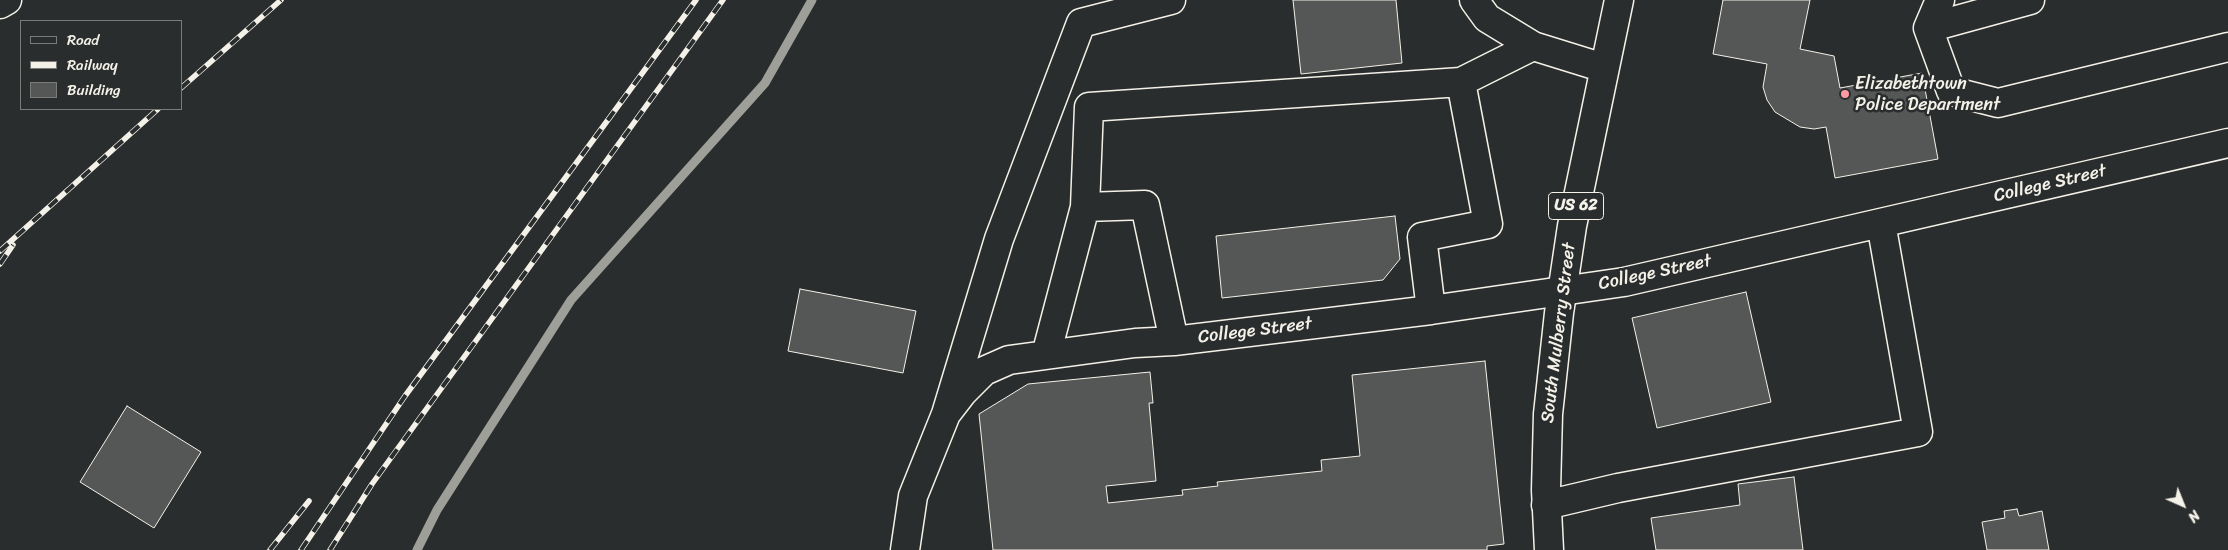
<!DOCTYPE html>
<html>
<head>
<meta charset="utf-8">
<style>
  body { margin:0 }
  #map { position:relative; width:2228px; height:550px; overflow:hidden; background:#2a2d2e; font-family:Sriracha,sans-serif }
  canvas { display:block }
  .legend { position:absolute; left:20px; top:20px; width:162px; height:90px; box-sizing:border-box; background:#2a2d2e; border:1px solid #7b7b78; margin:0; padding:6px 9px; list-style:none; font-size:15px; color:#f4f1e8 }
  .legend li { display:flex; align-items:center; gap:10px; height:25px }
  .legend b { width:25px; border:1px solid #7b7b78 }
  .north { position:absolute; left:2158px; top:480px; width:50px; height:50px; -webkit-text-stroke:4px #2a2d2e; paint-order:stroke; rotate:136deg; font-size:14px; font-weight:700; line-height:20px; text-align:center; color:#f4f1e8 }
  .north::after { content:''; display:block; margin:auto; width:18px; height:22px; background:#f4f1e8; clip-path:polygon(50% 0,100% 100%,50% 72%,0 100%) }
</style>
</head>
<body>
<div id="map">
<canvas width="2228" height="550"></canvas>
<ul class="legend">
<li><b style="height:6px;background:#2a2d2e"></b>Road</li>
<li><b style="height:6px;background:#f4f1e8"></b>Railway</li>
<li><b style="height:14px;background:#555756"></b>Building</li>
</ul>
<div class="north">N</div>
</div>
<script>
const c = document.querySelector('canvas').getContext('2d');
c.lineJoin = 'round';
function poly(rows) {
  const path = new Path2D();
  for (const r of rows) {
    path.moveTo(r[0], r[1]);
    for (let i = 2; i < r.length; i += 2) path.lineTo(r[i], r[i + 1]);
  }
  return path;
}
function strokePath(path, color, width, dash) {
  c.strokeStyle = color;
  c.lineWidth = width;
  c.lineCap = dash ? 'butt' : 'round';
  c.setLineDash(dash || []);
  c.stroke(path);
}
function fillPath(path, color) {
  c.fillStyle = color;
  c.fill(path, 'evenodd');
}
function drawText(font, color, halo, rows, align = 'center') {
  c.font = font + ' Sriracha,sans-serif';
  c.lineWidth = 5;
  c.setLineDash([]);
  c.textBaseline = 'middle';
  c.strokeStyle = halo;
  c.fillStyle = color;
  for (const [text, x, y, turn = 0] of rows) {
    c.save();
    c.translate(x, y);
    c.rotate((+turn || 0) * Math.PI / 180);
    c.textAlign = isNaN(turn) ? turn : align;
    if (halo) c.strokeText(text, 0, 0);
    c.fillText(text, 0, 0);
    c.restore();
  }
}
strokePath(poly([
  [417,550,437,510,571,300,765,83,812,0]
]), '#9f9f9a', 9);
const building = poly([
  [1293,0,1396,0,1402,63,1301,74,1293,0],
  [1723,0,1810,0,1800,49,1834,56,1840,88,1922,73,1938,159,1835,178,1826,127,1814,129,1800,127,1775,112,1767,100,1763,87,1767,64,1713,54,1723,0],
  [1395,216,1400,259,1383,280,1222,298,1216,236,1395,216],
  [800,289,916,311,903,373,788,351,800,289],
  [1746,292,1771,402,1657,428,1632,318,1746,292],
  [1485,361,1504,544,1487,546,1487,550,993,550,979,414,1028,384,1150,372,1153,403,1149,403,1156,481,1106,486,1108,503,1183,495,1182,490,1218,486,1217,482,1322,471,1321,460,1360,456,1352,375,1485,361],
  [127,406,201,452,154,528,80,482,127,406],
  [1794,477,1803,550,1656,550,1651,518,1740,505,1738,484,1794,477],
  [2017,509,2019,516,2042,511,2049,550,1987,550,1982,522,2005,518,2004,511,2017,509]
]);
fillPath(building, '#555756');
strokePath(building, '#f4f1e8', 1);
const minor = poly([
  [1474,0,1487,18,1533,46,1604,68],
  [1940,0,1928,28,1951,91,1998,103,2228,47],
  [0,4,7,0],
  [1928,28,2030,0],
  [1085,207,1089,107,1461,82,1533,46],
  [1431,310,1422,237,1488,224,1461,82],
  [1046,355,1085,207,1145,205,1174,341],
  [946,414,963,392,984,371,1009,360,1135,343,1174,341,1431,310,1624,282,2228,143],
  [1546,505,1618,488,1918,432,1881,223],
  [905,550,913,496,946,414,999,239,1081,23,1171,0]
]);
const major = poly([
  [1549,550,1546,490,1548,414,1559,313,1572,226,1619,0]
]);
strokePath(minor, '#f4f1e8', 31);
strokePath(major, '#f4f1e8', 31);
strokePath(minor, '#2a2d2e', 28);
strokePath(major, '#2a2d2e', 28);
const rail = poly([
  [181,88,281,0],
  [0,251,158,109],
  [0,264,13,245],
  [270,550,309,501],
  [301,550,405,396,696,0],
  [330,550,372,484,723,0]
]);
strokePath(rail, '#f4f1e8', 5.5);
strokePath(rail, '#2a2d2e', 4, [11]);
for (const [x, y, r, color] of [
  [1845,94,5,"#ff9aa2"]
]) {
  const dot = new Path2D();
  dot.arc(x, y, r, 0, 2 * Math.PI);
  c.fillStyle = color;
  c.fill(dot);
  strokePath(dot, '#2a2d2e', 2);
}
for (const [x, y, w] of [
  [1576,206,55]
]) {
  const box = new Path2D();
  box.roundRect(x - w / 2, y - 13.5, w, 27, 4);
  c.fillStyle = '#2a2d2e';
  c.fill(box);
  strokePath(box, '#f4f1e8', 1);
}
drawText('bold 16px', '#f4f1e8', null, [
  ["US 62",1576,206]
]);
drawText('18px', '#f4f1e8', '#2a2d2e', [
  ["Elizabethtown",1855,84],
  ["Police Department",1855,105]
], 'left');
drawText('18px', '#f4f1e8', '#2a2d2e', [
  ["College Street",2050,184,-13],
  ["College Street",1655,273,-12],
  ["College Street",1255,331,-7],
  ["South Mulberry Street",1559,333,-83]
]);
</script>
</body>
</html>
